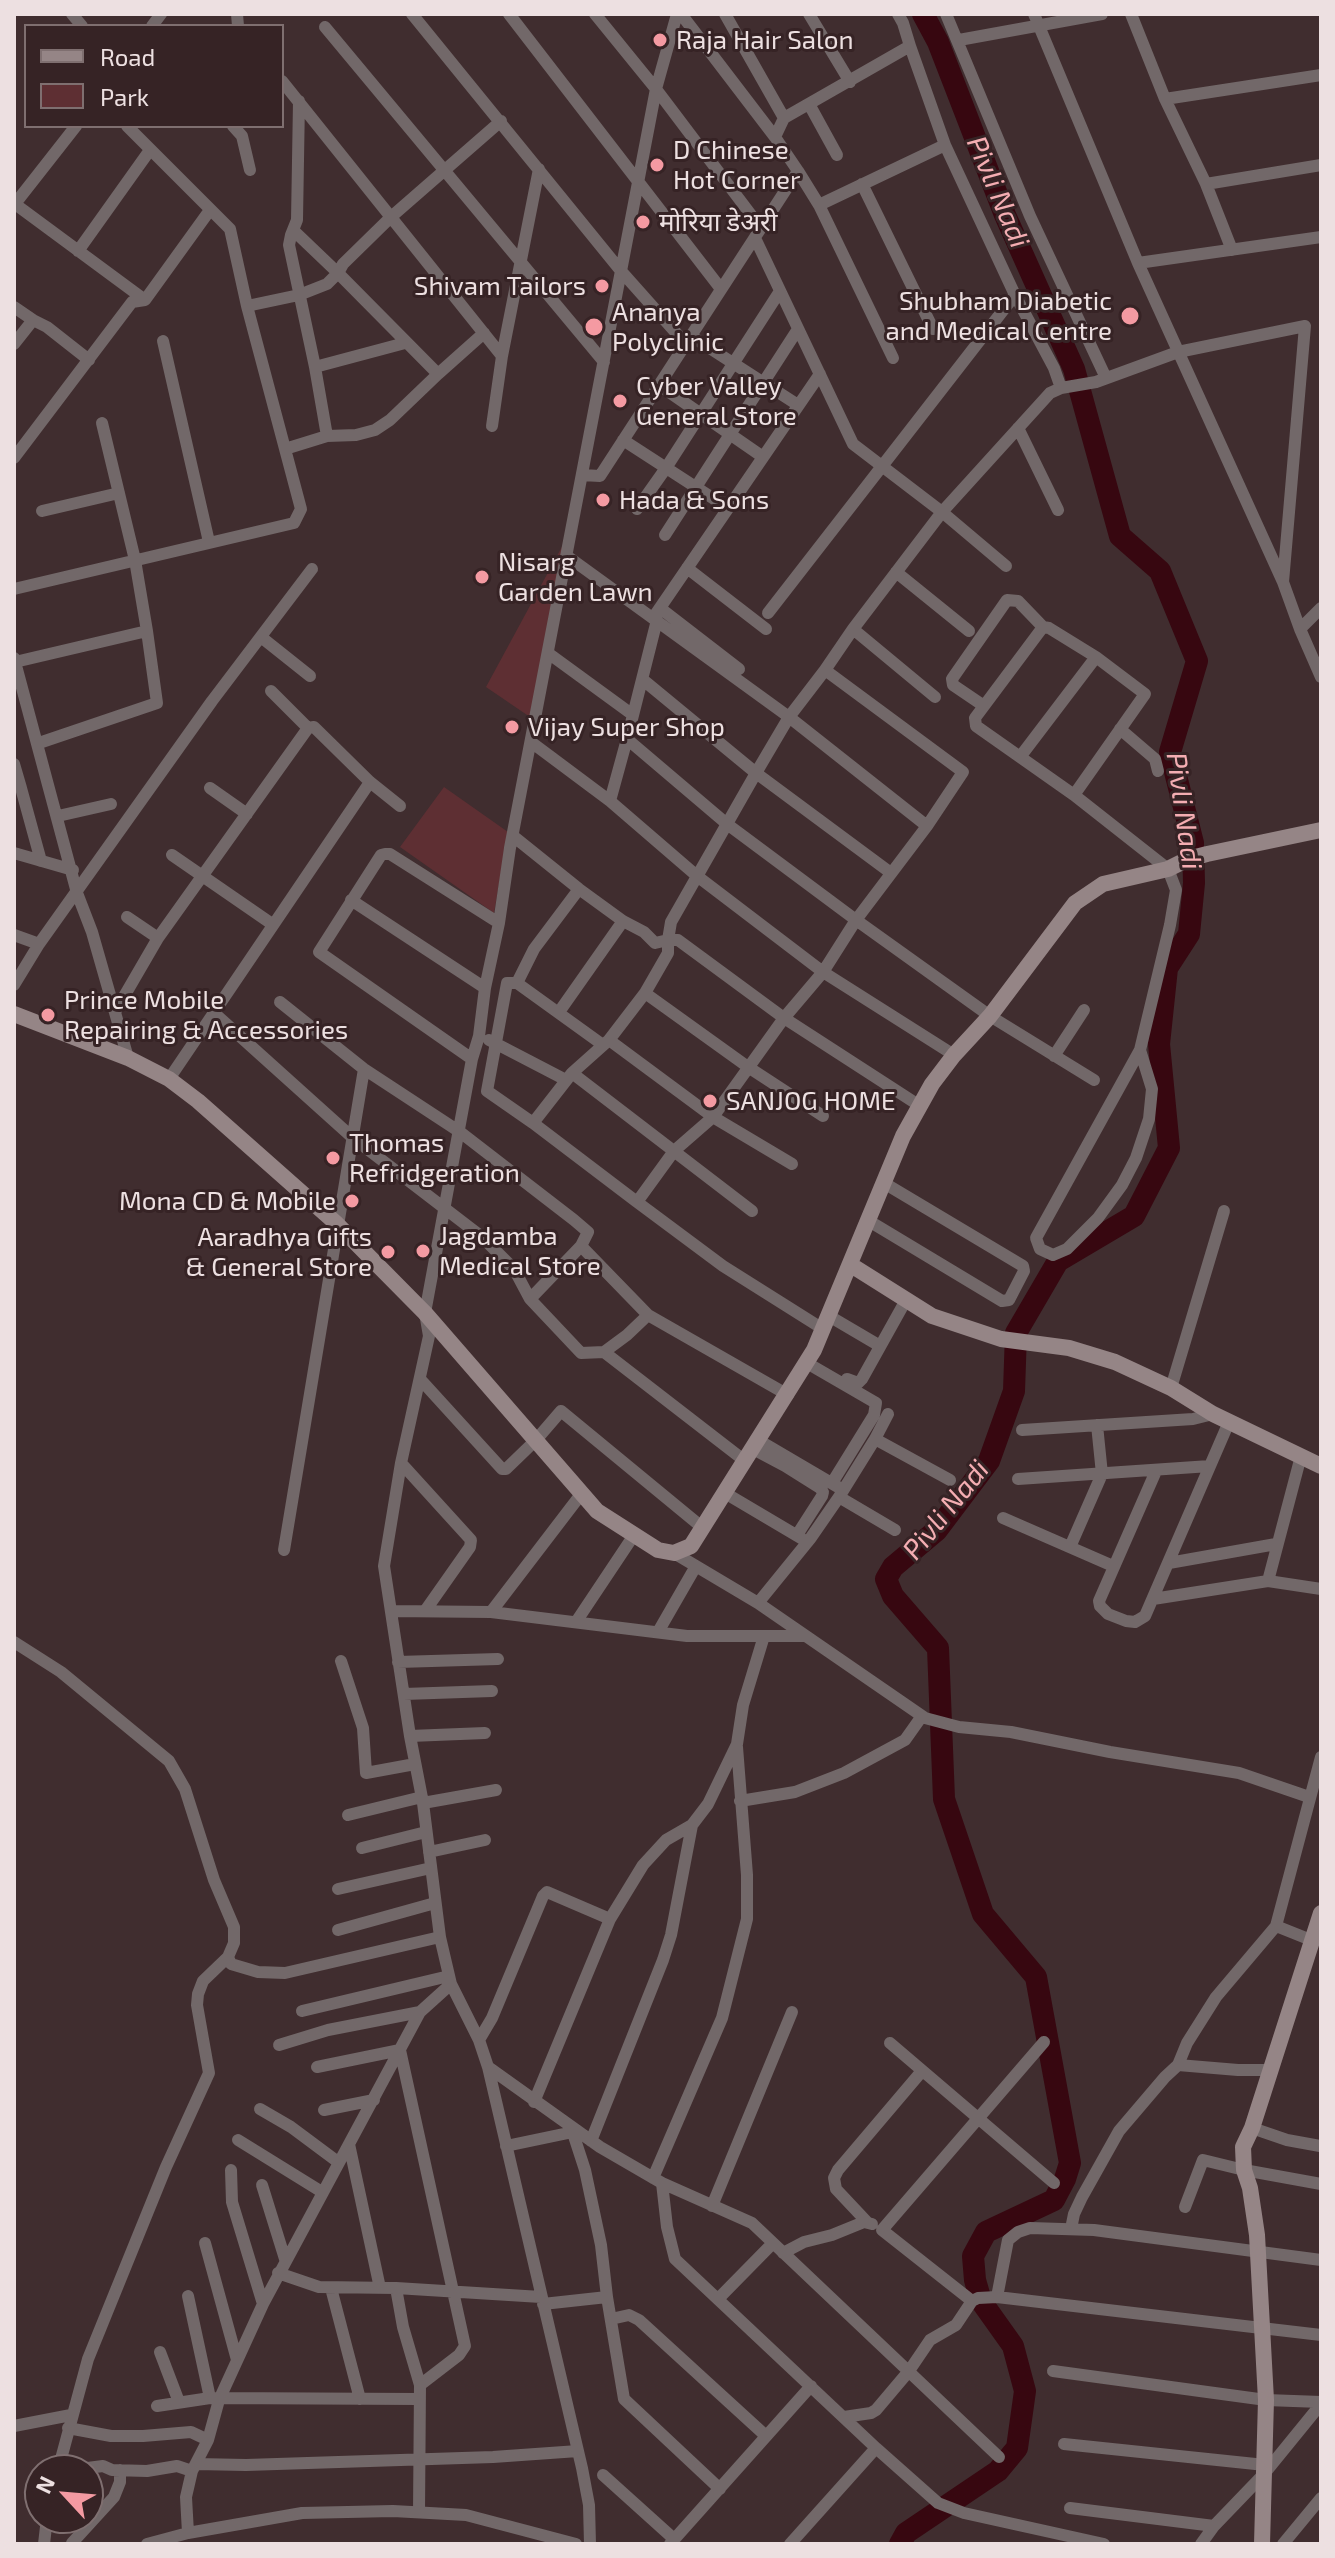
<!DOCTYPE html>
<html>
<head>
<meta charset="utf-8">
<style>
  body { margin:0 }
  #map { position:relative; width:1335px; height:2558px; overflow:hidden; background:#402d2f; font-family:"Exo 2",sans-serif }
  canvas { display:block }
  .frame { position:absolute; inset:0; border:16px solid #ede0e1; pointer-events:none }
  .legend { position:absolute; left:24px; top:24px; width:260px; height:104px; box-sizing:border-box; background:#362325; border:2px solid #7f6f70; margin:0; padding:10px 14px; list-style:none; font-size:24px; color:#ede0e1 }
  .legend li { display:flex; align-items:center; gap:16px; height:40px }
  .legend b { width:40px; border:2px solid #7f6f70 }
  .north { position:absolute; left:24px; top:2454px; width:80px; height:80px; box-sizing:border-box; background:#362325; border:2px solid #7f6f70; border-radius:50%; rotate:296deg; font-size:22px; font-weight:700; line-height:32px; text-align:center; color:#ede0e1 }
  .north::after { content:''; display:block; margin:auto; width:28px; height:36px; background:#f49aa2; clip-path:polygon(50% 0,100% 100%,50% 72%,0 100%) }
</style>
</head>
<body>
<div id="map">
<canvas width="1335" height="2558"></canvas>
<div class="frame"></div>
<ul class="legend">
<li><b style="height:10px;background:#958586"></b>Road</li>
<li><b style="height:22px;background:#5e2f33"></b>Park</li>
</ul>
<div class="north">N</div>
</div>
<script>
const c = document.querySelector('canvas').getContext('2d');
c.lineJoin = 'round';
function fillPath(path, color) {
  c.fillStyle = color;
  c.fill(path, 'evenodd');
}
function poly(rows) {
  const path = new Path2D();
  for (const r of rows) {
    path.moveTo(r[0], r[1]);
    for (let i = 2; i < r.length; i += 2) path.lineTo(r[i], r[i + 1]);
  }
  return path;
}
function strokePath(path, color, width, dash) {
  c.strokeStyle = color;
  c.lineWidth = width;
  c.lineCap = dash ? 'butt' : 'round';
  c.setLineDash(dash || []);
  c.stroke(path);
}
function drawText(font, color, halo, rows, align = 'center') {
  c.font = font + ' "Exo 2","Noto Sans Devanagari",sans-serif';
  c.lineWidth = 6;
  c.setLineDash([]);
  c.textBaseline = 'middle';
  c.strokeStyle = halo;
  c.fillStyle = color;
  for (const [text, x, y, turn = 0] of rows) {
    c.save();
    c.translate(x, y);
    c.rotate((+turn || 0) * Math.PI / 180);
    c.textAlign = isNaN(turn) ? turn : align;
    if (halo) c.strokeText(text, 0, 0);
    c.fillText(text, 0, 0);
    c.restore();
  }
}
fillPath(poly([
  [564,543,530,717,486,687],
  [444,787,508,832,494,913,400,847]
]), '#5e2f33');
strokePath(poly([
  [900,2544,906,2533,998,2471,1017,2448,1025,2391,1013,2346,981,2301,975,2280,973,2256,986,2232,1054,2200,1065,2179,1070,2163,1036,1977,983,1914,944,1799,938,1648,893,1596,886,1579,893,1567,937,1530,989,1461,1014,1391,1016,1333,1058,1261,1134,1216,1169,1148,1159,1044,1167,968,1189,934,1194,883,1193,843,1170,752,1197,661,1160,571,1120,536,1074,369,1005,215,938,42,923,14]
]), '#370710', 22);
strokePath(poly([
  [72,14,82,26],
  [237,14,238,26],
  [412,14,621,271,686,344],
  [509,14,721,289],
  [595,14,656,89,761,228],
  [681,14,775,137],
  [725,14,784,118,910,46,903,23,898,14],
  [809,14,850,82],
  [946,14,1030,216,1106,378],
  [1034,14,1138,263,1283,582,1300,629,1321,677],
  [1131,14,1165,99,1206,184,1232,250],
  [152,26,161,14],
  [325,27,604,362],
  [959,40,1102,14],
  [910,46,945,145,1015,295,1054,368,1061,388],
  [282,81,502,356,492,426],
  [1165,99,1321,75],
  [299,101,297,220,291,235,289,245,315,367],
  [809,104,837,155],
  [233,126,242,136,250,170],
  [798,171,819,205,893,358],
  [862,184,933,329],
  [1206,184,1321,165],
  [15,204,145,300],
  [14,205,76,126],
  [819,205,945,145],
  [755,238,853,444,942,512,1006,566],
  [78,251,150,150],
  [1138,263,1321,237],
  [247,306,299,295,327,284,338,273,293,230],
  [14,307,33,320,14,344],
  [33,320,47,327,89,360],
  [484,333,438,374,338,273,343,264,391,217,501,121],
  [691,336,798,405],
  [163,341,209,542],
  [502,356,539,169],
  [659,385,763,457],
  [1018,428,1058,510],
  [327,436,356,435,375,430,390,420,438,374],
  [623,440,728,508],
  [285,449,327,436,315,367,405,343],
  [14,458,132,302,145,300,210,210],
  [582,475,600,476,798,171,775,137,784,118],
  [637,509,666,468,780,291],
  [42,511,119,493],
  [665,535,798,329],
  [567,556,789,717,927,826],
  [687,568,766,629],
  [896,572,969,631],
  [14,589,294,523,301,509,247,306,230,229,127,126],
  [660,608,739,669],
  [768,613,1015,295],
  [653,618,820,374],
  [853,629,935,697],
  [1300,629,1321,608],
  [261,637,310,676],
  [548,653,633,715],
  [14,658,77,893,92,932,128,1058],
  [15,662,147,631,135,560,102,423],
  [825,670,853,629,942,512,1050,393,1061,388,1096,382,1178,352,1305,326,1283,582],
  [642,679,756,773,891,873],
  [271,691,308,728,314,727,370,782,400,806],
  [984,706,953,685,952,679,1007,600,1018,601,1043,627],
  [1120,729,1155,759,1158,771],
  [627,739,657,620],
  [531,742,610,801,697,876,823,972,954,1055],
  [39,743,157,703,147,631],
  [1020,757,1096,657],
  [14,764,21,788],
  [14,785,21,788,41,861],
  [210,788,247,814],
  [1074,795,1145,694,1096,657,1049,628,1043,627,975,718,976,726,1074,795,1168,869,1176,890,1170,925,1140,1050,1036,1238,1040,1249,1053,1255,1067,1249,1098,1218,1122,1185,1136,1158,1149,1119,1152,1089,1140,1050],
  [610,801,627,739,727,824,856,920,990,1016,1094,1080],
  [58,816,111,804],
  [513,836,579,889,623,921,644,932,655,943,668,940,671,922,756,773,789,717,825,670,963,772,927,826,856,920,823,972,784,1018,713,1117,674,1151,637,1202,533,1123,487,1091,507,983,517,983,534,949,579,889],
  [14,853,73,870],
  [172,855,272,924],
  [351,900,485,988],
  [127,917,158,938],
  [14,935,39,944],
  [517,983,603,1045],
  [14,985,39,944,212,701,312,569],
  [645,993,748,1067,823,1116],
  [280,1002,364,1069,460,1132,574,1220,588,1232,581,1246,648,1315,788,1395],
  [115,1012,158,938,308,728],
  [213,1012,353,1138,482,1237,514,1269,530,1299],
  [559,1012,623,921],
  [489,1040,566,1080],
  [609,1040,713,1117,792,1164],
  [1054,1056,1084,1010],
  [472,1059,319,952,381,855,385,854,390,854,499,923],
  [572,1073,752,1211],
  [169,1079,370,782],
  [533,1123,572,1073,609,1040,645,993,668,953,668,940,678,940,784,1018,920,1106],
  [637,1202,723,1266,823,1329],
  [869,1221,1002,1301,1009,1300,1024,1271,1023,1266,884,1183],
  [581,1246,530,1299,581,1353,604,1352,745,1461],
  [829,1316,880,1346],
  [604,1352,627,1335,648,1315],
  [807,1363,876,1403,874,1415,832,1483],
  [420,1379,502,1469,506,1469,536,1440,561,1411,703,1528],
  [847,1379,858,1383,862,1379,906,1300],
  [1171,1388,1224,1211],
  [1022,1430,1193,1419,1213,1414],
  [875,1439,950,1480],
  [758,1440,838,1487],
  [753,1449,785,1466,820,1488,823,1492,822,1496,797,1535],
  [401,1463,471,1540,470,1547,425,1611],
  [1156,1471,1099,1601,1100,1606,1108,1614,1126,1621,1135,1622,1145,1616,1229,1422],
  [1018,1479,1210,1466],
  [725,1493,801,1538],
  [839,1497,895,1530],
  [1003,1518,1113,1566],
  [1070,1547,1102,1474,1097,1425],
  [284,1550,364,1069],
  [674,1553,758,1603,810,1539,839,1497,875,1439,888,1414],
  [1169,1563,1276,1544],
  [1268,1581,1321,1589],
  [1153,1599,1268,1581,1301,1456],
  [758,1603,925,1718,959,1727,1011,1732,1110,1752,1239,1773,1309,1797],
  [391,1611,491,1612,582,1493],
  [491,1612,687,1636,806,1636],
  [576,1622,634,1535],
  [658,1632,696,1566],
  [14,1642,61,1672,169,1761,185,1789,214,1880,234,1927,234,1943,228,1957,231,1964,258,1972,285,1973,440,1937],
  [341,1661,363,1728,366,1773,415,1764],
  [398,1662,498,1659],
  [404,1694,492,1691],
  [410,1736,485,1733],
  [740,1801,795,1792,844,1773,905,1740,922,1716],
  [423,1803,496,1790],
  [348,1815,422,1797],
  [362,1848,426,1832],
  [429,1852,485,1840],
  [338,1889,431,1868],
  [338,1930,435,1903],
  [1311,1940,1276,1926,1321,1757],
  [451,1984,479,2040,488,2067,600,2147,662,2183,667,2227,675,2259,876,2448,938,2503,964,2513,1104,2544],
  [302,2011,449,1976],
  [479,2040,492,2018,543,1896,547,1892,610,1919],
  [890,2043,1054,2183],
  [279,2045,328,2030,420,2012],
  [1178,2065,1238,2070,1270,2070],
  [317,2067,400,2050,465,2346,459,2355,420,2385,419,2512],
  [488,2067,582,2468,589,2505,590,2544],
  [534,2102,610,1919,643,1865,666,1840,692,1825,708,1804,737,1744,743,1705,764,1636],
  [260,2109,291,2127,338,2162],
  [324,2110,374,2100],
  [1252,2128,1287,2140,1320,2146],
  [238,2140,322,2192],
  [591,2141,663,1960,671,1935,692,1825],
  [349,2144,380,2288],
  [506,2146,573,2132],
  [231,2170,232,2202,263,2304],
  [653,2178,722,2018,747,1919,747,1875,737,1747],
  [662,2183,752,2223,999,2457],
  [262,2185,285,2259],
  [712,2206,792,2012],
  [1185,2207,1203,2160,1244,2170,1321,2184],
  [867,2222,836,2189,834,2178,838,2170,922,2071],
  [1071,2229,1074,2214,1082,2197,1119,2131,1165,2077,1178,2065,1187,2043,1216,1997,1276,1926],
  [205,2243,237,2360],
  [783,2253,804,2242,832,2235,864,2222,872,2224],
  [278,2273,319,2287,396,2288,541,2297],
  [331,2288,360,2399],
  [396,2288,403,2327,420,2385],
  [188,2296,210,2398],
  [607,2297,624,2399,720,2489],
  [997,2297,1008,2240,1018,2232,1030,2228,1094,2230,1321,2260],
  [718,2299,773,2243],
  [972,2301,882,2230,1044,2042],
  [543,2304,607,2297,601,2245,585,2170,571,2127],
  [611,2319,629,2315,639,2320,766,2436],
  [160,2352,179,2402],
  [1053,2371,1266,2400,1321,2402],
  [157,2406,210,2398,419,2399],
  [844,2417,871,2413,876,2410,909,2371,930,2340,956,2325,972,2301,978,2298,997,2297,1321,2335],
  [14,2426,71,2415],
  [68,2428,111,2436,143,2436,191,2432,208,2440],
  [1064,2444,1265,2465],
  [196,2464,246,2465,493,2457,578,2451],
  [58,2470,88,2359,166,2167,209,2073,197,2005,198,1994,203,1981,228,1957],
  [72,2470,103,2466,112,2470,147,2471,177,2466,192,2471],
  [603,2475,674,2539],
  [1070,2508,1214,2526],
  [188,2533,186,2497,192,2471,208,2440,219,2400,263,2304,420,2012,451,1984,440,1937,423,1803,410,1736,384,1566,401,1463,429,1336,425,1313,472,1059,479,1036,485,988,499,923,510,848,656,89,677,14],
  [72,2543,114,2497,120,2482,120,2470],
  [44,2544,47,2518],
  [147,2544,188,2533,302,2513,393,2511,466,2515,576,2544],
  [670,2544,811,2386],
  [790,2544,876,2448],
  [1201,2544,1214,2526,1264,2474,1321,2404],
  [1283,2544,1321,2498]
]), '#726869', 12);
strokePath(poly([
  [14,1014,128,1058,169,1079,198,1101,337,1224,425,1313,597,1511,658,1550,674,1553,691,1546,814,1350,903,1136,932,1084,954,1055,990,1016,1075,903,1103,884,1168,869,1188,859,1207,854,1321,830],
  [851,1265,932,1316,1001,1339,1069,1348,1115,1362,1171,1388,1213,1414,1321,1466],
  [1262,2544,1266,2400,1257,2235,1250,2188,1244,2170,1243,2147,1252,2128,1321,1913]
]), '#958586', 16);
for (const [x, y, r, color] of [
  [660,40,8,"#f49aa2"],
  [657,165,8,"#f49aa2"],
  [643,222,8,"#f49aa2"],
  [602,286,8,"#f49aa2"],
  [1130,316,10,"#f49aa2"],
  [594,327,10,"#f49aa2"],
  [620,401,8,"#f49aa2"],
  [603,500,8,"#f49aa2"],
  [482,577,8,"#f49aa2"],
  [512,727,8,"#f49aa2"],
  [48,1015,8,"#f49aa2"],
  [710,1101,8,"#f49aa2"],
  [333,1158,8,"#f49aa2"],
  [352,1201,8,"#f49aa2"],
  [423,1251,8,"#f49aa2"],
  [388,1252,8,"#f49aa2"]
]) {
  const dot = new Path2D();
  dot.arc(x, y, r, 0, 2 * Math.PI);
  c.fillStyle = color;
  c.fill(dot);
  strokePath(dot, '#362325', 3);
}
drawText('26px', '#ede0e1', '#362325', [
  ["Raja Hair Salon",676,40],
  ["D Chinese",673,150],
  ["Hot Corner",673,180],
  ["मोरिया डेअरी",659,222],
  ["Shivam Tailors",586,286,"right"],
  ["Shubham Diabetic",1112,301,"right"],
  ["and Medical Centre",1112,331,"right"],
  ["Ananya",612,312],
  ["Polyclinic",612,342],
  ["Cyber Valley",636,386],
  ["General Store",636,416],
  ["Hada & Sons",619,500],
  ["Nisarg",498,562],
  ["Garden Lawn",498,592],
  ["Vijay Super Shop",528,727],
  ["Prince Mobile",64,1000],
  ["Repairing & Accessories",64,1030],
  ["SANJOG HOME",726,1101],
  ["Thomas",349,1143],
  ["Refridgeration",349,1173],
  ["Mona CD & Mobile",336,1201,"right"],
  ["Jagdamba",439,1236],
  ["Medical Store",439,1266],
  ["Aaradhya Gifts",372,1237,"right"],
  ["& General Store",372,1267,"right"]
], 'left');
drawText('italic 28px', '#f4adb2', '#362325', [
  ["Pivli Nadi",998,192,67],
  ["Pivli Nadi",1184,811,82],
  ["Pivli Nadi",946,1510,-51]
]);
</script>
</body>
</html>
